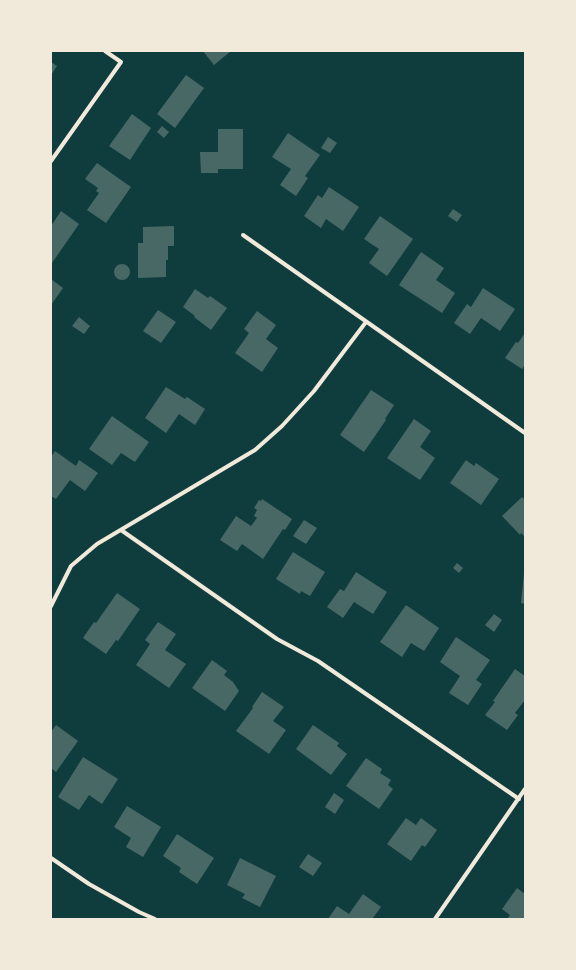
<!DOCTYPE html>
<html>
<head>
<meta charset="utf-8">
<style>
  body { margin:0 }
  #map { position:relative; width:576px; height:970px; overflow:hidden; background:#0f3d3e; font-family:Montserrat,sans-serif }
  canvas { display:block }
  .frame { position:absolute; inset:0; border:52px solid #f1e9da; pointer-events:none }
</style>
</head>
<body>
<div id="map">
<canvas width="576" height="970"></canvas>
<div class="frame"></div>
</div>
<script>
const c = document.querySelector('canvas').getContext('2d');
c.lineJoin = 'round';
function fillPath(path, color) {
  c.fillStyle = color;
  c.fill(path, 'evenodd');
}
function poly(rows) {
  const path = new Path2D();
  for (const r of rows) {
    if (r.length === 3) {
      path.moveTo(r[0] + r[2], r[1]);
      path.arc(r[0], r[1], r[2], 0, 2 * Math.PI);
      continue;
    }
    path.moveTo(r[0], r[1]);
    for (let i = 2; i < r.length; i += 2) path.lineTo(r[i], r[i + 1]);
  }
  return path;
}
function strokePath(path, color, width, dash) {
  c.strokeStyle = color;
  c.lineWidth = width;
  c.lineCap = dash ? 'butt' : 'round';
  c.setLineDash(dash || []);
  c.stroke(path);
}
fillPath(poly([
  [203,51,231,51,214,65],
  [51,62,57,66,51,75],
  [186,75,204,88,175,128,157,114],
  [132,114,151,128,130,160,109,146],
  [162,126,169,132,164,138,157,132],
  [218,129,243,129,243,169,218,169,218,173,201,173,200,152,218,152],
  [288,133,320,155,305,176,308,178,296,196,280,185,291,169,272,157],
  [328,137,337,143,330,153,321,148],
  [97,163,131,187,106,223,87,210,99,193,96,191,98,188,85,179],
  [329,187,359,207,343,231,326,219,321,228,304,216,318,195,322,198],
  [453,209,462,215,457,222,448,216],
  [61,211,79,224,52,263,51,263,51,226],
  [380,216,413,239,387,276,369,263,379,249,364,239],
  [174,226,174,246,168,246,168,260,166,260,166,277,138,278,138,243,143,243,143,227],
  [421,252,444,268,436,280,455,293,442,313,399,285],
  [122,272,8],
  [51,279,63,288,51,305],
  [483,288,515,309,500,331,481,318,470,334,454,323,467,304,471,307],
  [195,289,208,298,210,296,227,308,211,330,194,317,195,316,183,307],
  [158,310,176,322,161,343,143,331],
  [257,311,276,325,266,339,278,348,262,372,235,353,249,333,244,329],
  [79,317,90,326,84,334,72,326],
  [525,333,525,365,522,369,505,358,516,342,518,343],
  [166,387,185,399,187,397,205,409,195,425,179,414,166,433,145,418],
  [371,390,394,405,385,419,386,420,364,452,340,435],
  [112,416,149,442,135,462,121,453,112,465,89,449],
  [414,419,431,431,420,447,435,458,420,480,387,458],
  [55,451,76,466,79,460,98,473,85,491,70,480,56,499,51,496,51,457],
  [466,460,474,466,476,463,499,479,481,505,450,483],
  [522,497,525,500,525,537,521,533,520,535,502,516],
  [262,499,292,519,285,530,283,529,263,559,242,544,237,551,220,540,236,516,251,526,257,518,254,516,257,510,254,508,259,500,261,501],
  [304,520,317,528,306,544,293,536],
  [293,552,325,572,310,596,301,591,300,594,276,579],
  [457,563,463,568,459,573,453,568],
  [356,572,387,592,373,614,354,602,343,618,327,607,340,589,344,591],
  [524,573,525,573,525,604,521,603],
  [117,593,140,609,118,641,116,640,106,654,83,638,94,622,96,623],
  [406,605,439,628,424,651,411,643,402,657,380,642],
  [494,614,502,620,494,632,485,625],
  [158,622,176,634,165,650,186,664,169,688,136,665,150,644,145,640],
  [456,637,490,660,476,680,482,684,468,705,449,693,460,676,440,662],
  [212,660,227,671,224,675,233,682,239,691,225,711,192,688],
  [515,669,525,676,525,700,515,713,518,715,507,730,485,715,495,702,493,701],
  [262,692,284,707,273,721,286,730,269,754,236,731,253,708,252,707],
  [56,725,78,741,56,772,51,768,51,732],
  [313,725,339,743,337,746,347,754,331,775,296,749],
  [83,757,118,779,102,804,89,795,79,810,58,797],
  [366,758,382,769,380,773,391,780,388,785,393,789,379,809,346,786],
  [334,793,344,800,335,814,325,807],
  [127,806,161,827,143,857,126,847,131,838,114,827],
  [406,818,416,825,421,818,437,830,425,847,422,845,411,861,387,844],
  [177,834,214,858,197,884,179,872,181,868,163,856],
  [308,854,322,863,313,876,299,867],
  [240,858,276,876,260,907,242,898,245,894,227,885],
  [517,888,525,894,525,919,507,919,510,915,502,909],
  [363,894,381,907,372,919,328,919,337,906,349,914]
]), '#486865');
strokePath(poly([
  [51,161,121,62,105,51],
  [243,235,525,433],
  [121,530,277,639,318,661,519,799],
  [51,606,71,566,97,544,255,450,282,426,314,391,366,322],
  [51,858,89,884,139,912,155,919],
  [435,919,525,789]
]), '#f1e9da', 4);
</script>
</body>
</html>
